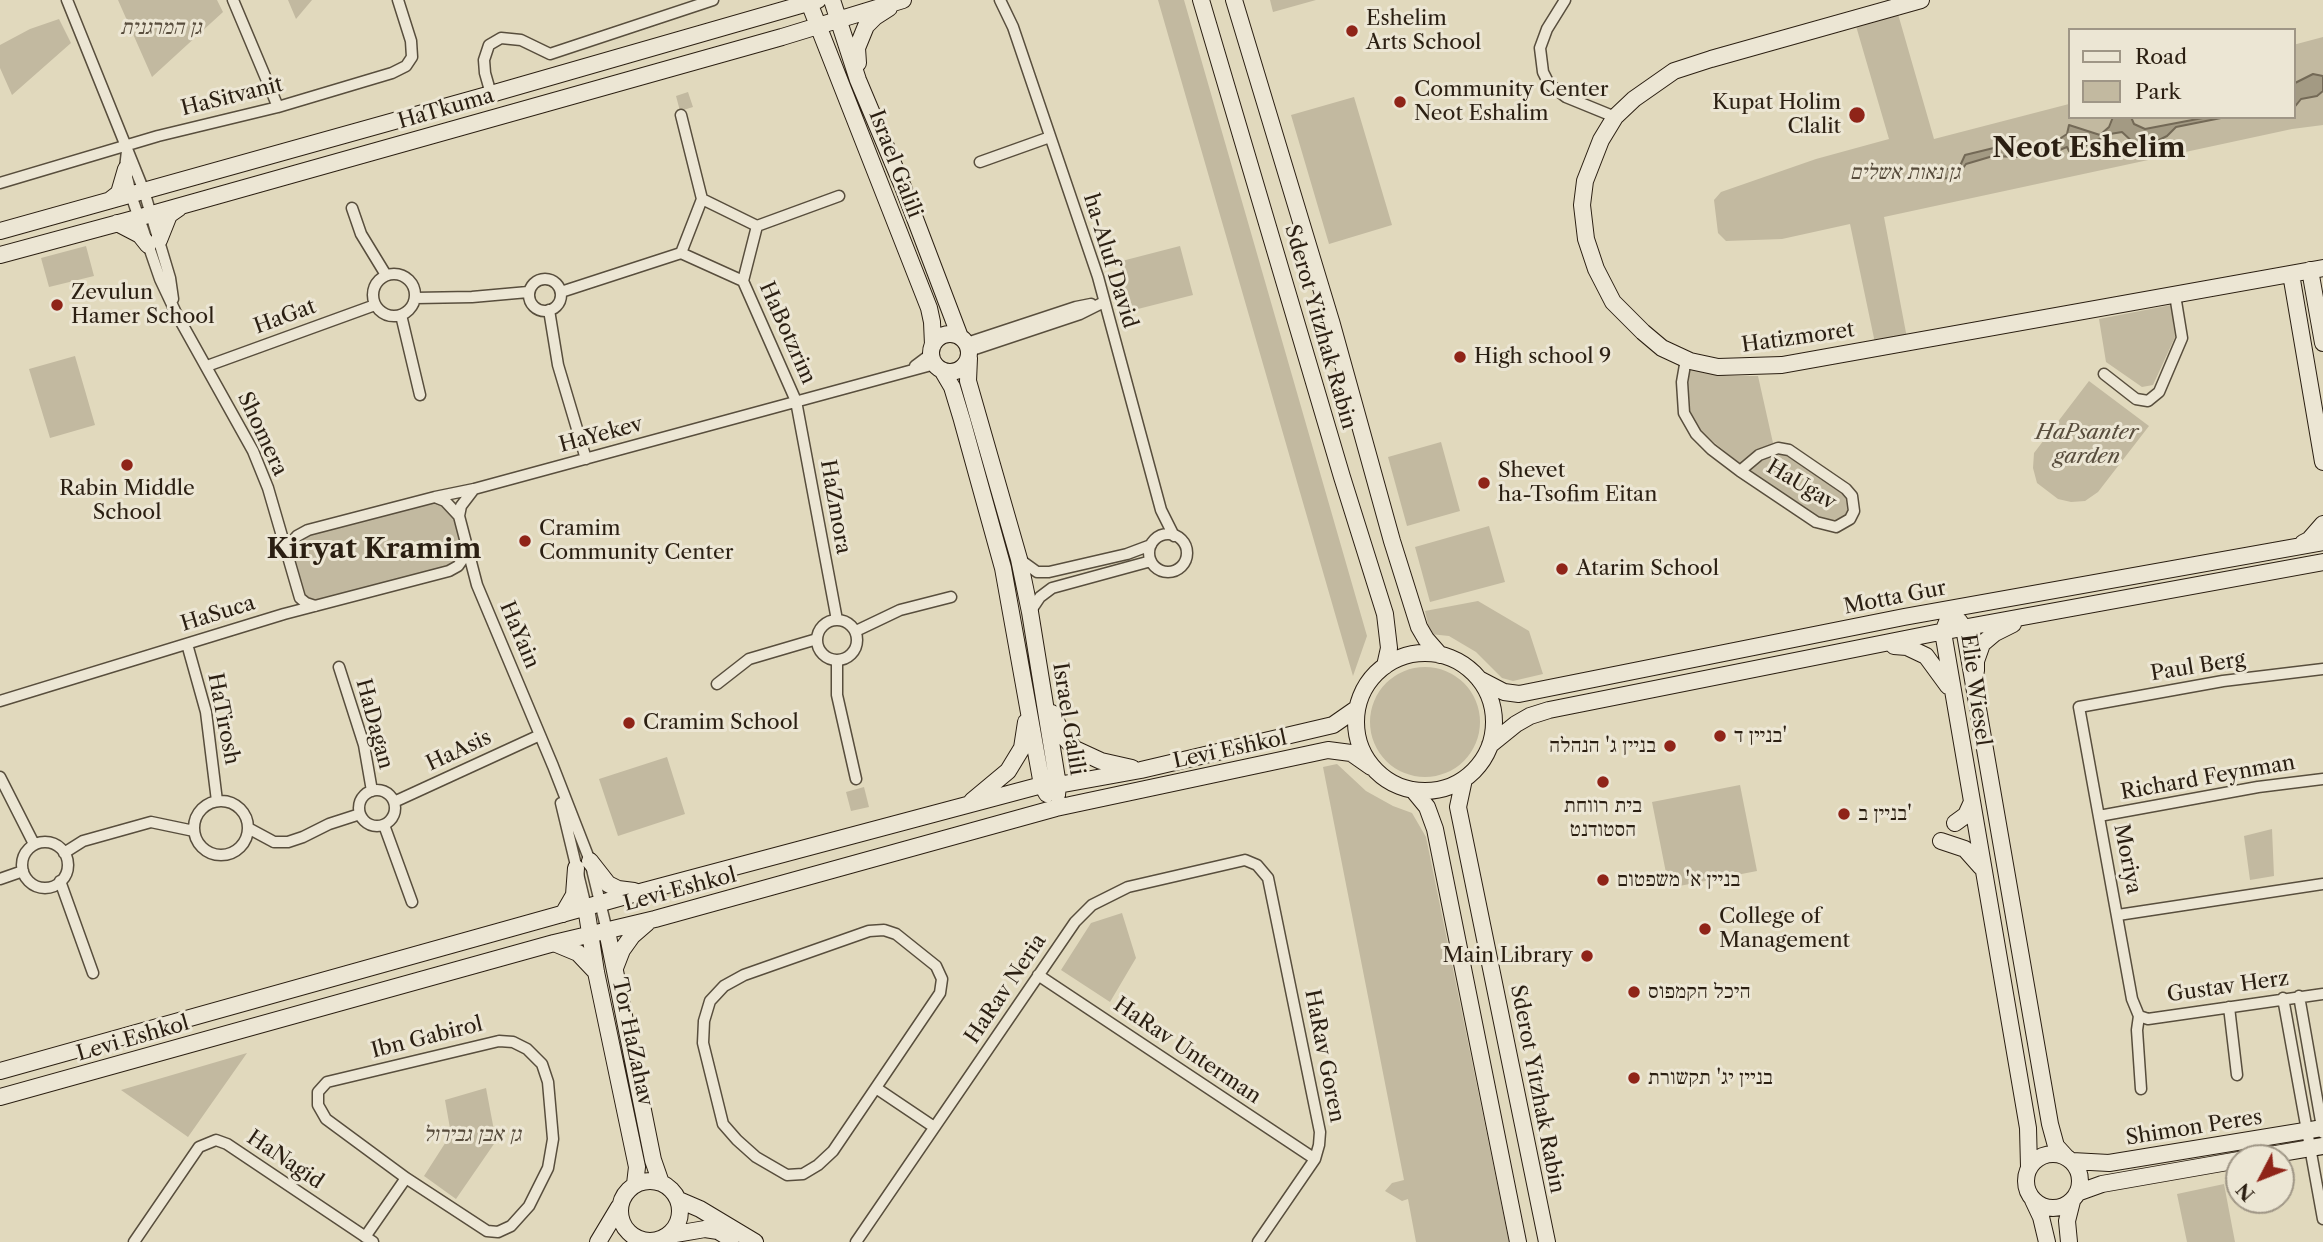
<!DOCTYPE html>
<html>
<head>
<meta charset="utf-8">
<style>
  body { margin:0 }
  #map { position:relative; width:2323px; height:1242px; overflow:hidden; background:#e1d9bd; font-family:"Libre Caslon Text",serif }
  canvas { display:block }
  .legend { position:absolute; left:2068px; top:28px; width:228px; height:91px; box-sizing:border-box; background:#ece6d4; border:2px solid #9f9686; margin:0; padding:9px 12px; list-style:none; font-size:21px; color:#2b1f12 }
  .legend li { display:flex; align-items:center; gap:14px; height:35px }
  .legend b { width:35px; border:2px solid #9f9686 }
  .north { position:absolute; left:2225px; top:1144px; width:70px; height:70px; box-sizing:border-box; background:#ece6d4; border:2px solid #9f9686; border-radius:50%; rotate:228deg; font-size:19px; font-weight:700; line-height:28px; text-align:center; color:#2b1f12 }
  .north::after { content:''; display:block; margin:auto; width:24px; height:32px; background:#8f2418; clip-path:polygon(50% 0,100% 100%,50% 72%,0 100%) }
</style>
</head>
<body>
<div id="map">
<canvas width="2323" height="1242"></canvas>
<ul class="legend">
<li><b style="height:9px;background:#ece6d4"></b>Road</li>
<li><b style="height:19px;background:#c2b9a0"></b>Park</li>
</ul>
<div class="north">N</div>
</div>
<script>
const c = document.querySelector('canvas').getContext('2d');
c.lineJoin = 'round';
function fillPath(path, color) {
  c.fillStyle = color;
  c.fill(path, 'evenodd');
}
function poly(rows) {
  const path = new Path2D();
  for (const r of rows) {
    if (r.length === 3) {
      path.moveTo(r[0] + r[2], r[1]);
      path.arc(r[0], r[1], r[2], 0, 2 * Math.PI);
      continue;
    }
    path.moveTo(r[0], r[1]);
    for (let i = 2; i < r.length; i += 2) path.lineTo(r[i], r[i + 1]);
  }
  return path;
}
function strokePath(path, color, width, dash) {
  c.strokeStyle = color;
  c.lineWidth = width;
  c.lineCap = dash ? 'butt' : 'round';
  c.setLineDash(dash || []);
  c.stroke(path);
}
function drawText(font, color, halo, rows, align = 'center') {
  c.font = font + ' "Libre Caslon Text","Frank Ruhl Libre",serif';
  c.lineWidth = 6;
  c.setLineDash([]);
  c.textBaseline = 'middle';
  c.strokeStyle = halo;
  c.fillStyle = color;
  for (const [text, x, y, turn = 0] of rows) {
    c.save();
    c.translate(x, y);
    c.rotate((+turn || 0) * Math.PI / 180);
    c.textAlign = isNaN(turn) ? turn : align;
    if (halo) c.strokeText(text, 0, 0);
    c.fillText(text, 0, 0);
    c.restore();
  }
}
fillPath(poly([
  [118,0,217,0,223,12,152,77],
  [288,0,312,0,296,19],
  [1158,0,1184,0,1367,636,1353,676],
  [1270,0,1316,0,1273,12],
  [1898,14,1934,139,2069,104,2069,117,2293,117,2293,45,2323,37,2323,125,2292,129,1884,217,1907,338,1875,343,1850,224,1782,239,1726,241,1718,233,1714,200,1721,192,1816,159,1889,139,1856,26],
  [59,19,71,43,12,95,0,68,0,45,30,29],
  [688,92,693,107,680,111,676,96],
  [1354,97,1392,225,1329,244,1291,115],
  [86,246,94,276,49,287,41,258],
  [1180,246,1193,295,1130,311,1118,262],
  [2171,305,2175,337,2153,385,2142,387,2106,362,2099,319],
  [75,356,95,425,50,438,29,369],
  [1690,366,1727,376,1758,376,1773,443,1758,451,1742,465,1696,428,1689,416,1687,393],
  [2089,381,2149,426,2098,492,2085,501,2071,502,2058,499,2037,483,2033,468,2034,453],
  [1441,442,1460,511,1407,526,1388,457],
  [1779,451,1788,453,1844,491,1852,504,1847,517,1836,524,1818,519,1746,470,1760,458],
  [435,497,451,506,467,553,458,566,315,606,300,598,291,543,297,536],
  [1489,526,1505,582,1430,602,1415,547],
  [1478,601,1529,631,1543,674,1513,681,1502,678,1476,652,1449,636,1430,634,1425,611],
  [1425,722,55],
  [667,757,685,814,618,836,599,779],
  [1337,764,1366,791,1393,806,1412,813,1426,837,1509,1242,1416,1242,1408,1199,1402,1201,1385,1191,1392,1183,1404,1180,1323,767],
  [1740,785,1757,871,1669,888,1652,802],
  [864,787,869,807,851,811,846,792],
  [2272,829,2274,876,2250,880,2244,836],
  [1122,913,1136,958,1110,1002,1061,970,1091,923],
  [247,1053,188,1137,121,1090],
  [486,1088,496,1141,456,1199,424,1176,451,1134,445,1100],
  [2224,1184,2235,1242,2187,1242,2177,1194]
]), '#c2b9a0');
const water = poly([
  [2313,74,2323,76,2323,91,2317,96,2301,99,2293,109,2293,84,2313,74],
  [2113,117,2131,117,2134,124,2145,129,2208,117,2226,117,2176,127,2167,136,2153,143,2137,146,2122,132,2110,134,2085,146,2069,151,2067,147,2052,153,2017,157,1993,156,1966,164,1958,175,1939,180,1918,175,1921,169,1934,166,1944,170,1960,166,1965,155,2006,145,2020,152,2050,145,2067,134,2069,125,2100,135,2109,127,2113,117]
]);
fillPath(water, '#a39a83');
strokePath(water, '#736956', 2);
const street = poly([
  [67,0,144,191,170,278,173,299],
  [233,0,278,107],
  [1000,0,1013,27,1098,277,1161,510,1174,536],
  [1565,0,1547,29,1540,48,1543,72,1549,84,1566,97,1615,117],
  [491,94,485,73,484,60,489,45,501,38,521,40,550,54,713,0],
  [681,115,702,199],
  [127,151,125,168,131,195,160,279,176,313,253,451,268,488,300,598,306,603,315,606],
  [980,162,1050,137],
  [0,183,158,136,278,107,392,73,406,66,412,57,411,41,398,0],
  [702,199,757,226,743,281,681,253,702,199],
  [352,208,361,234,386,275],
  [757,226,839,196],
  [394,295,21],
  [545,295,16],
  [743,281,796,401,837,620],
  [561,292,681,253],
  [415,298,472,297,528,292],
  [549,310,558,365,586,459],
  [401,315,420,395],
  [967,343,1076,307,1091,304],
  [969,351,1080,314,1104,302],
  [1686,359,1682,382,1684,413,1696,434,1711,449,1740,471,1816,522,1836,527,1850,519,1854,511,1852,496,1846,489,1789,450,1778,448,1759,455,1740,471],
  [207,366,375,305],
  [915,366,931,354],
  [2104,374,2136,399,2148,401,2159,392,2182,338,2175,295],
  [435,497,445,501,459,516,477,585,553,766,590,861,607,931],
  [459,516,461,506,474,489],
  [1168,553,19],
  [288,557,291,543,297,536,308,530,435,497,474,489,935,364],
  [1019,559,1037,572,1049,572,1127,554,1151,545],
  [1030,612,1040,597,1052,588,1151,561],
  [837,640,20],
  [856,631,900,610,951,597],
  [187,644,206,712,217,801],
  [837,661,837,695,856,779],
  [339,667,364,745,372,791],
  [717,684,749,659,817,639],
  [0,701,284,614,449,571,458,566,467,553],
  [0,777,34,844],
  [377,808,18],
  [221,828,27],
  [394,802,540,735],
  [561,803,586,907],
  [2099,816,2258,787,2323,779],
  [384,825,412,902],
  [248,828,274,842,288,842,303,837,329,824,360,814],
  [45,865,23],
  [64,853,83,841,151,822,194,831],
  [0,879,23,871],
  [60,881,93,973],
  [2118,915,2323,884],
  [884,930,896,934,936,966,942,979,940,993,833,1151,818,1165,803,1174,787,1175,756,1157,737,1140,723,1124,703,1043,704,1021,710,1001,724,986,744,975,869,931,884,930],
  [1038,975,1315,1159],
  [2299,996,2323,1133],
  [2283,998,2323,1219],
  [2229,1007,2237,1075],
  [2139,1016,2132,999,2079,707,2223,681,2323,669],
  [2139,1016,2148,1019,2323,994],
  [2139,1016,2137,1030,2141,1089],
  [499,1041,513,1042,527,1049,542,1064,548,1082,553,1139,548,1168,529,1206,511,1226,498,1232,487,1231,406,1178,326,1119,318,1105,318,1092,327,1082,499,1041],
  [876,1088,934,1127],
  [365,1237,406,1178],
  [134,1242,199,1147,216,1140,227,1144,373,1242],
  [856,1242,1075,922,1092,905,1128,887,1245,860,1257,865,1268,878,1320,1132,1319,1145,1315,1159,1258,1242]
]);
const secondary = poly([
  [808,0,929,308,932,322,933,345],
  [832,0,858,80,903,187,960,337],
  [1201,0,1342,477,1385,614,1389,648,1385,666],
  [1234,0,1331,321,1392,541,1419,627,1426,639,1440,655],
  [1921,0,1711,59,1674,71,1634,99,1615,117,1601,140,1585,181,1582,205,1586,239,1596,269,1613,302,1643,332,1662,348,1690,361,1718,367,1782,365,2323,268],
  [858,63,857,48,866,26,875,17,889,8],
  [110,200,119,193,126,169],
  [117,223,140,235,148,245],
  [0,231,491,94,818,0],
  [159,240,169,215,179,208],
  [0,255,152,214,782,37,903,0],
  [2310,270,2323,343],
  [2291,274,2323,462],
  [950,353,19],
  [969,358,968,381,1019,559,1030,612,1058,785,1057,795],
  [942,370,952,387,962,420,1003,568,1042,785,1047,794],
  [2303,543,2309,540,2323,524],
  [1959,621,1964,628,2050,1124,2056,1146,2067,1158],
  [1947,622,1943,632,2028,1128,2029,1167],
  [1894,646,1907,647,1926,656,1948,686],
  [1425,722,69],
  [1976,671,1976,661,1982,644,1995,633,2013,624],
  [1479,679,1504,692,1519,694,1904,617,2323,542],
  [1052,713,1064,737,1075,749,1101,761,1132,768],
  [1490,745,1516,724,1530,716,1549,710,1935,633,2323,562],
  [1464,779,1458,807,1547,1242],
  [1413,790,1427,807,1435,829,1518,1242],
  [972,801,1008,771,1022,748,1026,722],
  [1955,823,1966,815,1971,804],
  [1941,841,1965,849,1981,867],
  [590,861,608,884,618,889,634,891],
  [586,907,596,972,637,1167,635,1184],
  [563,914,574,895,576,868],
  [607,931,653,1160,661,1183],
  [554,943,578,953,596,972],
  [615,968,622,950,632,936,647,923],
  [0,1071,644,891,1042,785,1058,785,1141,770,1333,725,1356,709],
  [0,1097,554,943,655,919,1056,808,1328,750,1351,753,1371,767],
  [2053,1181,27],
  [2252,1158,2323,1146],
  [2072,1161,2109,1163,2323,1128],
  [650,1211,30],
  [2077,1193,2102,1184,2239,1160],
  [679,1200,700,1209,755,1242],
  [2033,1200,2041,1217,2047,1242],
  [670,1235,705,1229,718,1231,731,1239],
  [598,1242,619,1207],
  [2069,1242,2067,1221,2072,1201]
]);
strokePath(street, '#584e3d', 13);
strokePath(secondary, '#2b1f12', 18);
strokePath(street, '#ece6d4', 10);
strokePath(secondary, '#ece6d4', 16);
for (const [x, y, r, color] of [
  [1352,31,7,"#8f2418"],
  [1400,102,7,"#8f2418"],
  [1857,115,9,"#8f2418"],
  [57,305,7,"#8f2418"],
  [1460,357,7,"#8f2418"],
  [127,465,7,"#8f2418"],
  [1484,483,7,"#8f2418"],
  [525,541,7,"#8f2418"],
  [1562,569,7,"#8f2418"],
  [629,723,7,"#8f2418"],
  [1720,736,7,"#8f2418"],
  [1670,746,7,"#8f2418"],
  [1603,782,7,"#8f2418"],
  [1844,814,7,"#8f2418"],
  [1603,880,7,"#8f2418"],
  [1705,929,7,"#8f2418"],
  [1587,956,7,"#8f2418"],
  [1634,992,7,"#8f2418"],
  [1634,1078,7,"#8f2418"]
]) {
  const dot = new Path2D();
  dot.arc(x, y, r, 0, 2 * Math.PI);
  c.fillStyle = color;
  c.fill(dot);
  strokePath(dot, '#ece6d4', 2.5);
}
drawText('21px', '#2b1f12', '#ece6d4', [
  ["Eshelim",1366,19],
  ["Arts School",1366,43],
  ["Community Center",1414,90],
  ["Neot Eshalim",1414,114],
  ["Kupat Holim",1841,103,"right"],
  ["Clalit",1841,127,"right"],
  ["Zevulun",71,293],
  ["Hamer School",71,317],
  ["High school 9",1474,357],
  ["Shevet",1498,471],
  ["ha-Tsofim Eitan",1498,495],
  ["Rabin Middle",127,489,"center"],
  ["School",127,513,"center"],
  ["Cramim",539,529],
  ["Community Center",539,553],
  ["Atarim School",1576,569],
  ["Cramim School",643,723],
  ["בניין ד'",1734,736],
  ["בניין ג' הנהלה",1656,746,"right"],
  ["בית רווחת",1603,806,"center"],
  ["הסטודנט",1603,830,"center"],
  ["בניין ב'",1858,814],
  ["בניין א' משפטום",1617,880],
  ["College of",1719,917],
  ["Management",1719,941],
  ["Main Library",1573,956,"right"],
  ["היכל הקמפוס",1648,992],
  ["בניין יג' תקשורת",1648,1078]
], 'left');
drawText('italic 21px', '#584d3d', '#ece6d4', [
  ["גן המרגנית",161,28],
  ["גן נאות אשלים",1905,173],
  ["HaPsanter",2087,433],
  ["garden",2087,457],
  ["גן אבן גבירול",472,1135]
]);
drawText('21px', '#2b1f12', '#ece6d4', [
  ["HaSitvanit",232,97,-14],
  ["HaTkuma",446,109,-16],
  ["Israel Galili",895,164,69],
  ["ha-Aluf David",1110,261,73],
  ["HaGat",285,317,-20],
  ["Sderot Yitzhak Rabin",1320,327,74],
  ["HaBotzrim",787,333,66],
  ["Hatizmoret",1798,338,-8],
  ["Shomera",262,434,65],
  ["HaYekev",601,435,-15],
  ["HaUgav",1801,485,31],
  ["HaZmora",835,507,80],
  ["Motta Gur",1895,598,-11],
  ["HaSuca",218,614,-17],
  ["HaYain",519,635,67],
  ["Paul Berg",2198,667,-9],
  ["Elie Wiesel",1975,690,82],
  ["HaTirosh",223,719,79],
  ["Israel Galili",1068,719,81],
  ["HaDagan",374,724,75],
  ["Levi Eshkol",1230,750,-12],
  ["HaAsis",459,751,-25],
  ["Richard Feynman",2208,778,-10],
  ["Moriya",2127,859,79],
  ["Levi Eshkol",680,890,-15],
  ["Gustav Herz",2228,987,-8],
  ["HaRav Neria",1006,989,-56],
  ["Ibn Gabirol",427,1038,-14],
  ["Levi Eshkol",133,1039,-16],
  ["Tor HaZahav",632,1042,78],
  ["HaRav Unterman",1187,1051,34],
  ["HaRav Goren",1324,1056,79],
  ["Sderot Yitzhak Rabin",1537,1089,79],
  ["Shimon Peres",2194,1128,-9],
  ["HaNagid",285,1160,34]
]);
drawText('bold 28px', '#2b1f12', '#ece6d4', [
  ["Neot Eshelim",2089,149],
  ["Kiryat Kramim",374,550]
]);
</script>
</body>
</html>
